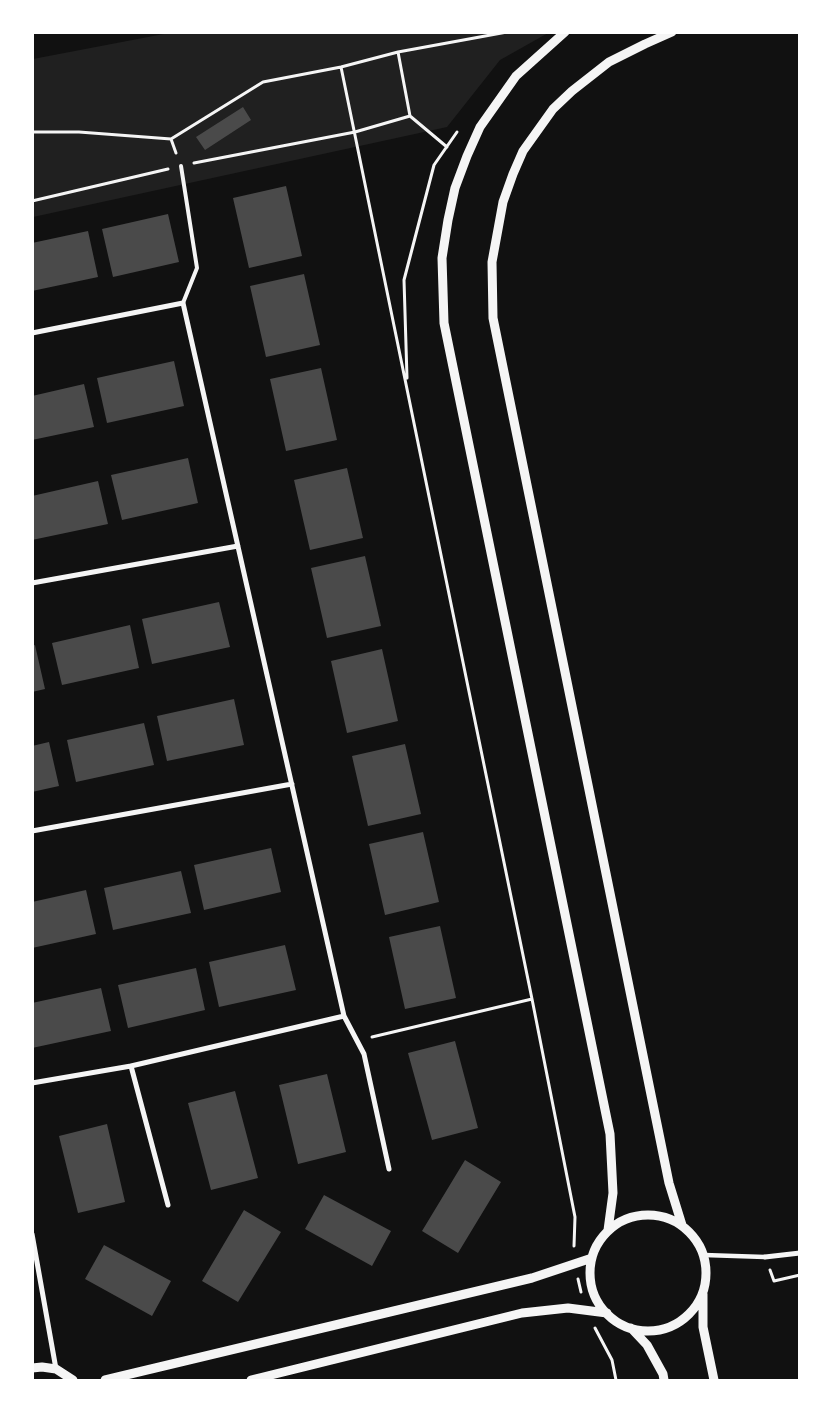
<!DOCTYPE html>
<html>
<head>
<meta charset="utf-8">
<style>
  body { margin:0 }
  #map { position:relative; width:832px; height:1413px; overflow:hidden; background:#111; font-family:Karla,sans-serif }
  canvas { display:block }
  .frame { position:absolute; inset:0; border:34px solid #fff; pointer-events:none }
</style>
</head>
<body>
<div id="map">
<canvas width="832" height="1413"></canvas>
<div class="frame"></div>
</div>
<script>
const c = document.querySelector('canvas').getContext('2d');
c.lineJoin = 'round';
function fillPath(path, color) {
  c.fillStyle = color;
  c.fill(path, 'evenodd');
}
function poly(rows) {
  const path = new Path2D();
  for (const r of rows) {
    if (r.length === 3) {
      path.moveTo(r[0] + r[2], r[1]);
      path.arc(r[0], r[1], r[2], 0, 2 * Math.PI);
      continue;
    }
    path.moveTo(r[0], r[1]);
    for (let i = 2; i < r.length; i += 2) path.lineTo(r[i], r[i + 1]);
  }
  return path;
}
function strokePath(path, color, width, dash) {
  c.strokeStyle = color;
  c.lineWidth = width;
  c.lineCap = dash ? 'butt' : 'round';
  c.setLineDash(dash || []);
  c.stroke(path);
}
fillPath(poly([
  [169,33,548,33,500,60,447,127,33,217,33,59]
]), '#202020');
fillPath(poly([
  [243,107,251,120,205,150,196,137],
  [286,186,302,256,249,268,233,198],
  [168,214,179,262,113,277,102,229],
  [88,231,98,277,32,291,32,243],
  [304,274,320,345,266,357,250,286],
  [174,361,184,406,107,423,97,378],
  [321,368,337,440,286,451,270,379],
  [84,384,94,427,32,440,32,396],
  [188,458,198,503,122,520,111,475],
  [347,468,363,538,310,550,294,480],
  [98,481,108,524,32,540,32,496],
  [365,556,381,626,327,638,311,568],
  [219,602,230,647,152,664,142,619],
  [130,625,139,668,62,685,52,643],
  [35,645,45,689,32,692,32,646],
  [382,649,398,721,347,733,331,661],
  [234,699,244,745,167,761,157,716],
  [144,723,154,765,76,782,67,740],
  [49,742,59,786,32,792,32,746],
  [405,744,421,814,368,826,352,756],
  [423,832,439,902,385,915,369,844],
  [271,848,281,892,204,910,194,865],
  [181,871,191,913,113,930,104,888],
  [86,890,96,934,32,948,32,902],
  [440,926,456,998,405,1009,389,937],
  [285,945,296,990,219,1007,209,962],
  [196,968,205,1010,128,1028,118,985],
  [101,988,111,1031,32,1048,32,1003],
  [455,1041,478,1128,432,1140,408,1053],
  [327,1074,346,1152,298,1164,279,1085],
  [235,1091,258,1178,211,1190,188,1103],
  [107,1124,125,1202,78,1213,59,1136],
  [465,1160,501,1182,458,1253,422,1231],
  [324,1195,391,1231,372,1266,305,1229],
  [244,1210,281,1232,238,1302,202,1281],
  [104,1245,171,1281,152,1316,85,1279]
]), '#4a4a4a');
strokePath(poly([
  [398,52,410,116,447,147],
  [341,67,532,999,575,1217,574,1246],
  [32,132,79,132,171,139,263,82,341,67,398,52,507,32],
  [171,139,176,153],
  [194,163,355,132,410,116],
  [32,201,168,169],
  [407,378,404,280,434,165,457,132],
  [372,1037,532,999],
  [770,1270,774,1281,800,1275],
  [578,1279,581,1292],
  [595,1328,612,1360,616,1380]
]), '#f5f5f5', 3);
strokePath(poly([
  [181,166,197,268,183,303]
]), '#f5f5f5', 4);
strokePath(poly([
  [704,1255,765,1257]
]), '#f5f5f5', 4.5);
strokePath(poly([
  [32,333,183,303,344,1016,364,1054,389,1169],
  [32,583,238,546],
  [32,831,292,784],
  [131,1066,168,1205],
  [32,1083,131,1066,344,1016],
  [32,1234,56,1369],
  [765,1257,800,1253]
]), '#f5f5f5', 5);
strokePath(poly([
  [565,32,516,76,480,127,467,156,455,188,448,220,442,258,444,323,610,1134,613,1193,608,1230],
  [672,32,645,44,609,62,572,91,553,109,523,151,513,174,503,202,492,262,493,318,669,1183,682,1225],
  [648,1273,58],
  [703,1294,703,1327,714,1380],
  [631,1328,647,1345,663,1374,664,1380],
  [32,1368,42,1367,56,1369,73,1380],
  [105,1380,532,1278,592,1258],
  [251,1380,522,1313,568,1308,607,1313]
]), '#f5f5f5', 9);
</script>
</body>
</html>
